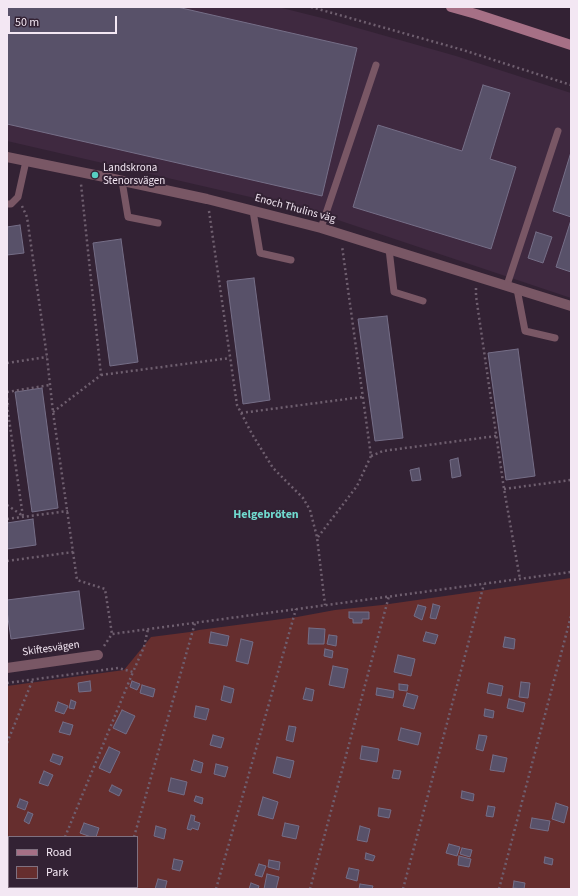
<!DOCTYPE html>
<html>
<head>
<meta charset="utf-8">
<style>
  body { margin:0 }
  #map { position:relative; width:578px; height:896px; overflow:hidden; background:#332234; font-family:"Source Sans 3",sans-serif }
  canvas { display:block }
  .frame { position:absolute; inset:0; border:8px solid #f3e7f3; pointer-events:none }
  .legend { position:absolute; left:8px; top:836px; width:130px; height:52px; box-sizing:border-box; background:#332234; border:1px solid #807180; margin:0; padding:5px 7px; list-style:none; font-size:12px; color:#f3e7f3 }
  .legend li { display:flex; align-items:center; gap:8px; height:20px }
  .legend b { width:20px; border:1px solid #807180 }
  .scale { position:absolute; left:8px; top:16px; width:109px; height:18px; box-sizing:border-box; border:2px solid #f3e7f3; border-top:0; padding-left:5px; font-size:12px; line-height:14px; white-space:nowrap; color:#f3e7f3; -webkit-text-stroke:3px #332234; paint-order:stroke }
</style>
</head>
<body>
<div id="map">
<canvas width="578" height="896"></canvas>
<div class="frame"></div>
<ul class="legend">
<li><b style="height:5px;background:#a67086"></b>Road</li>
<li><b style="height:11px;background:#662e2e"></b>Park</li>
</ul>
<div class="scale">50 m</div>
</div>
<script>
const c = document.querySelector('canvas').getContext('2d');
c.lineJoin = 'round';
function fillPath(path, color) {
  c.fillStyle = color;
  c.fill(path, 'evenodd');
}
function poly(rows) {
  const path = new Path2D();
  for (const r of rows) {
    path.moveTo(r[0], r[1]);
    for (let i = 2; i < r.length; i += 2) path.lineTo(r[i], r[i + 1]);
  }
  return path;
}
function strokePath(path, color, width, dash) {
  c.strokeStyle = color;
  c.lineWidth = width;
  c.lineCap = dash ? 'butt' : 'round';
  c.setLineDash(dash || []);
  c.stroke(path);
}
function drawText(font, color, halo, rows, align = 'center') {
  c.font = font + ' "Source Sans 3",sans-serif';
  c.lineWidth = 4;
  c.setLineDash([]);
  c.textBaseline = 'middle';
  c.strokeStyle = halo;
  c.fillStyle = color;
  for (const [text, x, y, turn = 0] of rows) {
    c.save();
    c.translate(x, y);
    c.rotate((+turn || 0) * Math.PI / 180);
    c.textAlign = isNaN(turn) ? turn : align;
    if (halo) c.strokeText(text, 0, 0);
    c.fillText(text, 0, 0);
    c.restore();
  }
}
fillPath(poly([
  [7,7,278,7,326,19,456,56,571,93,571,298,311,211,7,141]
]), '#3f2940');
fillPath(poly([
  [571,578,571,889,7,889,7,686,124,670,151,637,190,632,199,630,297,617,335,610,382,605],
  [9,837,137,837,137,887,9,887]
]), '#662e2e');
const building = poly([
  [7,7,177,7,357,48,322,196,7,124,7,7],
  [483,85,510,93,490,159,516,167,491,249,353,207,378,125,462,151,483,85],
  [571,152,571,217,553,211,571,152],
  [571,220,571,272,556,267,571,220],
  [20,225,24,253,7,255,7,227,20,225],
  [536,232,552,237,543,263,528,258,536,232],
  [121,239,138,362,110,366,93,243,121,239],
  [254,278,270,400,243,404,227,281,254,278],
  [387,316,403,438,375,441,358,319,387,316],
  [518,349,535,476,506,480,488,353,518,349],
  [42,388,58,508,32,512,15,392,42,388],
  [458,458,461,476,452,478,450,460,458,458],
  [419,468,421,480,412,481,410,470,419,468],
  [33,519,36,545,7,549,7,523,33,519],
  [79,591,84,629,11,639,7,611,7,600,79,591],
  [433,604,440,606,436,619,430,618,433,604],
  [418,605,426,607,422,620,414,616,418,605],
  [349,612,369,612,369,619,362,619,362,623,353,623,353,619,349,618,349,612],
  [309,628,325,629,324,644,308,644,309,628],
  [211,632,229,636,227,646,209,643,211,632],
  [426,632,438,635,435,644,423,641,426,632],
  [329,635,337,636,336,646,327,644,329,635],
  [505,637,515,639,514,649,503,647,505,637],
  [241,639,253,642,248,664,236,661,241,639],
  [325,649,333,651,332,658,324,656,325,649],
  [398,655,415,659,411,676,394,672,398,655],
  [333,666,348,669,344,688,329,685,333,666],
  [90,681,91,691,79,692,78,683,90,681],
  [132,681,140,684,137,690,130,687,132,681],
  [521,682,530,683,528,698,519,697,521,682],
  [489,683,503,686,501,696,487,693,489,683],
  [399,684,408,685,407,691,399,690,399,684],
  [142,685,155,689,153,697,140,693,142,685],
  [224,686,234,689,231,703,221,700,224,686],
  [306,688,314,690,312,701,303,699,306,688],
  [377,688,394,691,393,698,376,695,377,688],
  [407,693,418,696,414,709,403,706,407,693],
  [509,699,525,703,523,712,507,708,509,699],
  [71,700,76,702,74,709,69,708,71,700],
  [58,702,68,706,64,714,55,711,58,702],
  [196,706,209,709,206,720,194,717,196,706],
  [485,709,494,711,493,718,484,716,485,709],
  [122,710,135,716,126,734,113,728,122,710],
  [63,722,73,725,70,735,59,732,63,722],
  [289,726,296,727,293,742,286,740,289,726],
  [401,728,421,733,418,745,398,740,401,728],
  [213,735,224,738,221,748,210,745,213,735],
  [479,735,487,736,483,751,476,749,479,735],
  [362,746,379,749,377,762,360,759,362,746],
  [109,747,120,752,110,773,99,768,109,747],
  [53,754,63,757,60,765,50,761,53,754],
  [493,755,507,758,504,772,490,770,493,755],
  [277,757,294,761,290,778,273,773,277,757],
  [194,760,203,763,201,773,191,770,194,760],
  [216,764,228,767,225,777,214,774,216,764],
  [394,770,401,771,399,779,392,778,394,770],
  [44,771,53,775,48,786,39,783,44,771],
  [171,778,187,782,184,795,168,791,171,778],
  [112,785,122,790,119,796,109,791,112,785],
  [462,791,474,794,473,801,461,798,462,791],
  [196,796,203,798,202,804,194,801,196,796],
  [263,797,278,802,273,819,258,815,263,797],
  [20,799,28,802,25,810,17,807,20,799],
  [556,803,568,807,564,823,552,819,556,803],
  [488,806,495,807,493,817,486,816,488,806],
  [379,808,391,810,389,818,378,816,379,808],
  [28,812,33,814,29,824,24,821,28,812],
  [191,815,195,816,194,821,200,823,198,830,192,828,191,830,187,829,191,815],
  [532,818,550,821,548,831,530,828,532,818],
  [84,823,99,828,96,837,91,837,80,833,84,823],
  [285,823,299,826,296,839,282,836,285,823],
  [156,826,166,829,164,839,154,836,156,826],
  [360,826,370,829,367,842,357,840,360,826],
  [449,844,460,847,457,856,446,853,449,844],
  [462,848,472,850,470,857,460,854,462,848],
  [366,853,375,856,373,861,365,859,366,853],
  [459,856,471,859,469,867,458,865,459,856],
  [545,857,553,859,552,865,544,863,545,857],
  [174,859,183,861,180,871,172,869,174,859],
  [269,860,280,862,279,870,268,867,269,860],
  [259,864,266,866,262,877,255,875,259,864],
  [349,868,359,870,357,881,346,878,349,868],
  [267,874,279,877,276,889,264,889,267,874],
  [158,879,167,881,165,889,155,889,158,879],
  [514,881,525,883,524,889,513,888,514,881],
  [251,883,259,886,258,889,249,889,251,883],
  [360,884,373,886,372,889,359,889,360,884]
]);
fillPath(building, '#585169');
strokePath(building, '#756e87', 1);
strokePath(poly([
  [311,7,463,50,571,85],
  [209,211,237,405,252,434,273,468,303,498,310,510,317,537,325,605],
  [476,288,476,296,504,489,520,579],
  [7,363,47,357],
  [101,375,230,358],
  [7,392,50,385],
  [7,398,8,405],
  [7,405,23,517],
  [53,412,101,375,81,184],
  [241,413,362,397],
  [371,456,383,451,496,436],
  [504,489,571,480],
  [7,505,23,516],
  [7,519,68,511],
  [318,537,357,486,371,456,342,246],
  [73,552,77,580,105,589,112,634],
  [7,561,73,552,53,412,47,357,27,217,22,206],
  [104,646,112,634,571,572],
  [7,683,118,668,133,672,144,647,148,629],
  [7,743,33,679],
  [65,837,133,672],
  [134,837,195,623],
  [44,889,45,887],
  [120,889,120,887],
  [216,889,296,609],
  [310,889,389,596],
  [403,889,484,584],
  [499,889,571,616]
]), '#6f5f6f', 2.5, [2, 3]);
strokePath(poly([
  [122,181,128,217,158,223],
  [7,204,11,204,18,197,26,161],
  [253,211,260,253,291,260],
  [321,228,376,65],
  [389,249,394,292,423,301],
  [507,285,558,131],
  [517,289,525,331,555,338]
]), '#795765', 7);
strokePath(poly([
  [7,157,95,175,207,199,321,228,571,306],
  [7,668,98,655]
]), '#795765', 10);
strokePath(poly([
  [451,7,476,14,571,45]
]), '#a67086', 10);
for (const [x, y, r, color] of [
  [95,175,4,"#57cec2"]
]) {
  const dot = new Path2D();
  dot.arc(x, y, r, 0, 2 * Math.PI);
  c.fillStyle = color;
  c.fill(dot);
  strokePath(dot, '#332234', 1.5);
}
drawText('11px', '#f3e7f3', '#332234', [
  ["Landskrona",103,169],
  ["Stenorsvägen",103,182]
], 'left');
drawText('11px', '#f3e7f3', '#332234', [
  ["Enoch Thulins väg",295,209,15],
  ["Skiftesvägen",51,649,-8]
]);
drawText('bold 12px', '#70dacf', '#332234', [
  ["Helgebröten",266,515]
]);
</script>
</body>
</html>
